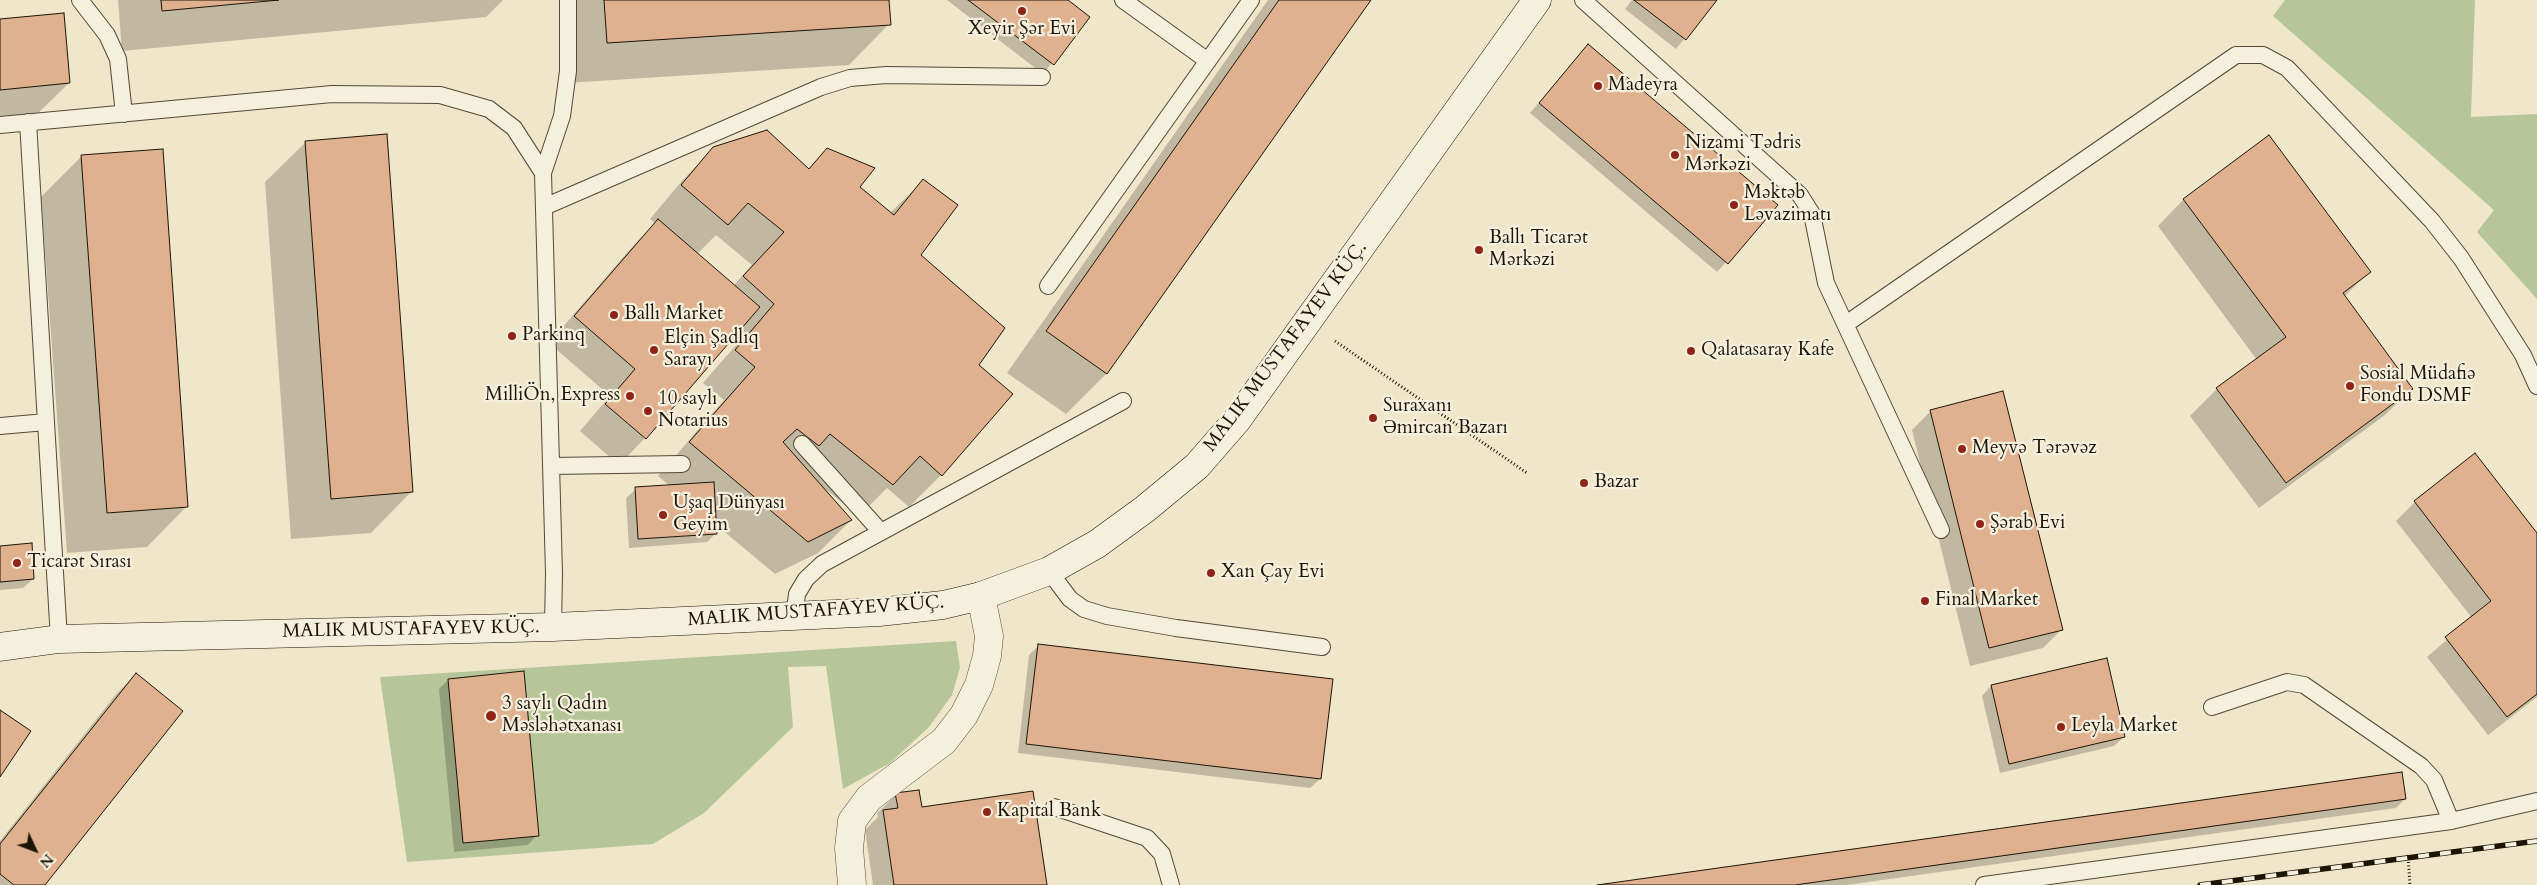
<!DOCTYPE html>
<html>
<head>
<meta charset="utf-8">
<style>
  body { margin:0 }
  #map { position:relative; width:2537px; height:885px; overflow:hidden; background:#f0e7ca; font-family:Cardo,serif }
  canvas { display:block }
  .north { position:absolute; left:10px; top:825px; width:50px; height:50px; -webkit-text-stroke:4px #f5efdd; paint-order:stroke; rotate:133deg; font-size:14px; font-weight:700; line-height:20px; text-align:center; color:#1d1408 }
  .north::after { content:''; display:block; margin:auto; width:18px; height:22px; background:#1d1408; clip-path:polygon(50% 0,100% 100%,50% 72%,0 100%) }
</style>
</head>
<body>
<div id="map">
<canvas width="2537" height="885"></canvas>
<div class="north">N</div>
</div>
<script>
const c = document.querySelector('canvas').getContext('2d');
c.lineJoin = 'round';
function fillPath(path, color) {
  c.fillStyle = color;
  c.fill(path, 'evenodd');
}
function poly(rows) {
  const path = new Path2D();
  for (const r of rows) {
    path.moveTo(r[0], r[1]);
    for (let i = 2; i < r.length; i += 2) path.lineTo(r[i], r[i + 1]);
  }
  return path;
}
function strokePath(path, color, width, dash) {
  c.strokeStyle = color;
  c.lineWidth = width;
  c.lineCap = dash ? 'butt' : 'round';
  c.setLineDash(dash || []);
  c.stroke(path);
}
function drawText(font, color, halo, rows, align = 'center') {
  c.font = font + ' Cardo,serif';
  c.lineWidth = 4.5;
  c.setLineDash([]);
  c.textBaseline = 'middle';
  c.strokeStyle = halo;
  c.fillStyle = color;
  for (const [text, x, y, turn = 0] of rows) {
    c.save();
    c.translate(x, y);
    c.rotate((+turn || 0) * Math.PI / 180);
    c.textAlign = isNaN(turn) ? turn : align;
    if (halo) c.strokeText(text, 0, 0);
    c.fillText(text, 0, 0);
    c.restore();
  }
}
fillPath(poly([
  [2285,0,2475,0,2471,117,2537,114,2537,299,2477,232,2494,210,2273,16],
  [956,641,960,668,952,695,929,727,890,763,843,789,826,666,788,667,793,727,704,813,653,844,407,862,380,677]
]), '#b7c698');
fillPath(poly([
  [118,0,503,0,486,17,122,51],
  [576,0,888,0,889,24,849,65,566,83],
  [947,0,1065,0,1088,18,1043,74],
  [1268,0,1369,0,1106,374,1066,414,1007,373],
  [1632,0,1716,0,1676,49,1625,9],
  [0,20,69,83,28,123,0,126],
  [1579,55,1776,206,1717,272,1530,113],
  [306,142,411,492,371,533,291,539,265,182],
  [714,148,808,169,827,150,858,187,890,213,923,181,919,255,977,365,941,475,909,507,887,488,859,516,824,488,851,520,818,553,775,574,715,524,716,533,707,542,629,548,626,498,636,489,670,486,658,476,724,400,703,383,743,337,737,332,645,438,619,465,580,431,610,396,549,343,632,247,655,223,650,219,681,182],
  [716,235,752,265,734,285,697,254],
  [82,156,187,506,147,547,67,553,41,197],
  [2184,199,2369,272,2344,297,2411,389,2385,415,2259,508,2190,416,2217,389,2257,360,2158,226],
  [1931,411,2061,630,2043,648,1970,666,1912,430],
  [2475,455,2537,535,2537,697,2488,735,2427,657,2472,618,2396,521,2415,502],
  [0,547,33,579,23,588,0,590],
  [1038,646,1320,779,1310,788,1018,753,1029,655],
  [2106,660,2124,737,2114,746,2000,773,1982,696,1991,686],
  [136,675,44,885,0,885,0,841,117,693],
  [448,680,537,835,528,845,454,852,439,689],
  [896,795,921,808,1045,885,873,885,865,830,878,817,877,813],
  [2405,799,2396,808,1847,885,1605,885]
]), '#0003');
const building = poly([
  [161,0,279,0,162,11,161,0],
  [604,0,889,0,891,25,607,43,604,0],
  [968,0,1068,0,1090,17,1054,65,968,0],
  [1279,0,1371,0,1107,374,1046,331,1279,0],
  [1634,0,1717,0,1686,40,1634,0],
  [64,13,70,83,0,90,0,19,64,13],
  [1588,44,1778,205,1728,264,1539,103,1588,44],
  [767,130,809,169,827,148,875,168,860,187,894,215,923,179,958,205,921,255,1005,328,979,365,1013,394,942,476,920,456,893,485,830,434,819,446,797,429,783,442,852,520,808,542,689,442,755,367,735,350,774,304,743,276,784,232,748,203,728,225,681,185,713,147,767,130],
  [387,134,413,492,331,499,305,141,387,134],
  [2269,135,2371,272,2343,293,2413,389,2286,483,2216,388,2286,337,2183,199,2269,135],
  [163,149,188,507,107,513,81,155,163,149],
  [658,219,760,307,646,439,605,404,635,369,574,316,658,219],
  [2003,391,2063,630,1989,648,1930,410,2003,391],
  [2475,453,2537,533,2537,694,2507,717,2445,637,2491,601,2414,501,2475,453],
  [714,482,717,534,638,539,635,487,714,482],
  [32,543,34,579,0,582,0,546,32,543],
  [1038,644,1333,679,1321,779,1026,744,1038,644],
  [2107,658,2125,737,2009,764,1991,685,2107,658],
  [524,671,539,836,463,843,448,679,524,671],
  [136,673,183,711,45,885,14,885,0,874,0,844,136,673],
  [0,710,31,731,0,777,0,710],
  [2402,772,2406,799,1795,885,1597,885,2402,772],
  [919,790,922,807,1033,791,1047,885,894,885,883,810,898,808,895,793,919,790]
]);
fillPath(building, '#e0b18f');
strokePath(building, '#1d1408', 1);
const lane = poly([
  [80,0,107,35,118,59,124,114],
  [1123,0,1208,61],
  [1583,0,1800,195,1812,214,1826,283,1941,530],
  [28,122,59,639],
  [0,125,332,94,440,95,489,109,514,128,543,173,554,573,553,627],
  [543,173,562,116,568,71,568,0],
  [544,207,821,87,850,78,886,75,1042,77],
  [1048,286,1251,0],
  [1846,324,2236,55,2263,55,2287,68,2432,221,2461,258,2523,355,2537,386],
  [0,426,46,422],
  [802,444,881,532],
  [551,466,682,464],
  [1049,571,1070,599,1084,609,1107,616,1176,628,1322,647],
  [794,616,797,594,806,579,822,564,1123,401],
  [2212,707,2287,682,2304,685,2421,766,2434,780,2451,821],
  [1054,807,1147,838,1162,854,1171,885],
  [1984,885,2451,821,2537,801]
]);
const street = poly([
  [852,885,849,848,852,821,869,798,944,741,964,715,979,685,987,656,989,636,981,596]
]);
const secondary = poly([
  [0,647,59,639,553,627,879,612,943,605,981,596,1049,571,1097,544,1145,509,1197,466,1237,420,1537,0]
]);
strokePath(lane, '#524938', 18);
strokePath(street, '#524938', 29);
strokePath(secondary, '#1d1408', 29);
strokePath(poly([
  [1335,341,1527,473],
  [2408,855,2410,885]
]), '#1d1408', 3, [1, 2.5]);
strokePath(lane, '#f5efdd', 16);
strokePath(street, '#f5efdd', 28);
strokePath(secondary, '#f5efdd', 28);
const rail = poly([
  [2200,885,2537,841]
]);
strokePath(rail, '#1d1408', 5.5);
strokePath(rail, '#f5efdd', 4, [11]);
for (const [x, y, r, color] of [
  [1022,11,5,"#8f2418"],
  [1598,86,5,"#8f2418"],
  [1675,155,5,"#8f2418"],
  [1734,205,5,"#8f2418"],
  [1479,250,5,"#8f2418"],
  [614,315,5,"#8f2418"],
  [512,336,5,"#8f2418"],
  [654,350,5,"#8f2418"],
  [1691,351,5,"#8f2418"],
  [2350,386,5,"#8f2418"],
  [630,396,5,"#8f2418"],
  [648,411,5,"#8f2418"],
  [1373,418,5,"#8f2418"],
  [1962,449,5,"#8f2418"],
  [1584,483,5,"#8f2418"],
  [663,515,5,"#8f2418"],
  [1980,524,5,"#8f2418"],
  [17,563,5,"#8f2418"],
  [1211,573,5,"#8f2418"],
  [1925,601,5,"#8f2418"],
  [491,716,6,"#8f2418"],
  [2061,727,5,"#8f2418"],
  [987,812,5,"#8f2418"]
]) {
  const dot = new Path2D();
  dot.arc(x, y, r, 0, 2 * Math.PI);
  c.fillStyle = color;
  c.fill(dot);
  strokePath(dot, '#f5efdd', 2);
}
drawText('19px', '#1d1408', '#f5efdd', [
  ["Xeyir Şər Evi",1022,30,"center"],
  ["Madeyra",1608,86],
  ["Nizami Tədris",1685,144],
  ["Mərkəzi",1685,166],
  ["Məktəb",1744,194],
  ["Ləvazimatı",1744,216],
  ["Ballı Ticarət",1489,239],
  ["Mərkəzi",1489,261],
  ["Ballı Market",624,315],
  ["Parkinq",522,336],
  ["Elçin Şadlıq",664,339],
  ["Sarayı",664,361],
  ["Qalatasaray Kafe",1701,351],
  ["Sosial Müdafiə",2360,375],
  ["Fondu DSMF",2360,397],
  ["MilliÖn, Express",620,396,"right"],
  ["10 saylı",658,400],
  ["Notarius",658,422],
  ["Suraxanı",1383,407],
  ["Əmircan Bazarı",1383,429],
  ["Meyvə Tərəvəz",1972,449],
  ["Bazar",1594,483],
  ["Uşaq Dünyası",673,504],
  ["Geyim",673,526],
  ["Şərab Evi",1990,524],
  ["Ticarət Sırası",27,563],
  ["Xan Çay Evi",1221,573],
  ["Final Market",1935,601],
  ["3 saylı Qadın",502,705],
  ["Məsləhətxanası",502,727],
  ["Leyla Market",2071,727],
  ["Kapital Bank",997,812]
], 'left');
drawText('19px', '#1d1408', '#f5efdd', [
  ["MALIK MUSTAFAYEV KÜÇ.",1286,347,-53],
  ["MALIK MUSTAFAYEV KÜÇ.",816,612,-4],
  ["MALIK MUSTAFAYEV KÜÇ.",411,630,-1]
]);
</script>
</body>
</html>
